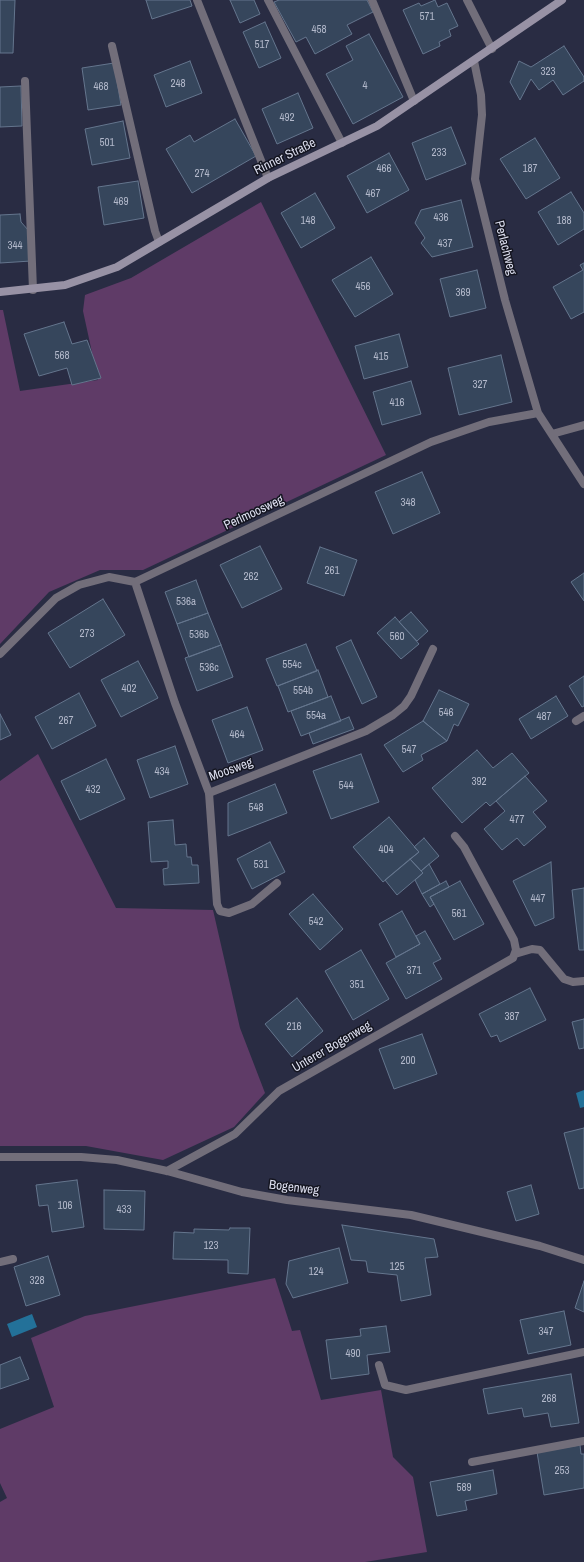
<!DOCTYPE html>
<html>
<head>
<meta charset="utf-8">
<style>
  body { margin:0 }
  canvas { display:block; background:#292c43 }
</style>
</head>
<body>
<canvas width="584" height="1562"></canvas>
<script>
const c = document.querySelector('canvas').getContext('2d');
c.lineJoin = 'round';
function fillPath(path, color) {
  c.fillStyle = color;
  c.fill(path, 'evenodd');
}
function poly(rows) {
  const path = new Path2D();
  for (const r of rows) {
    path.moveTo(r[0], r[1]);
    for (let i = 2; i < r.length; i += 2) path.lineTo(r[i], r[i + 1]);
  }
  return path;
}
function strokePath(path, color, width, dash) {
  c.strokeStyle = color;
  c.lineWidth = width;
  c.lineCap = dash ? 'butt' : 'round';
  c.setLineDash(dash || []);
  c.stroke(path);
}
function drawText(font, color, halo, rows, align = 'center') {
  c.font = font + ' "Archivo Narrow",sans-serif';
  c.lineWidth = 3;
  c.setLineDash([]);
  c.textBaseline = 'middle';
  c.strokeStyle = halo;
  c.fillStyle = color;
  for (const [text, x, y, turn = 0] of rows) {
    c.save();
    c.translate(x, y);
    c.rotate((+turn || 0) * Math.PI / 180);
    c.textAlign = isNaN(turn) ? turn : align;
    if (halo) c.strokeText(text, 0, 0);
    c.fillText(text, 0, 0);
    c.restore();
  }
}
fillPath(poly([
  [261,202,386,455,143,570,100,570,49,592,0,644,0,310,3,310,20,391,98,380,83,311,85,295,131,278],
  [38,754,116,908,213,910,240,1028,265,1093,234,1127,163,1160,86,1146,0,1146,0,781],
  [275,1278,292,1331,300,1330,321,1400,381,1390,393,1457,413,1477,427,1552,365,1562,0,1562,0,1502,7,1498,0,1483,0,1429,54,1407,31,1338,85,1316]
]), '#5f3b67');
fillPath(poly([
  [584,1090,584,1107,580,1108,576,1093],
  [32,1314,37,1327,12,1337,7,1324]
]), '#237199');
const building = poly([
  [0,0,15,0,13,53,0,53,0,0],
  [146,0,190,0,192,6,152,19,146,0],
  [230,0,254,0,260,14,240,23,230,0],
  [279,0,367,0,373,12,347,25,352,34,315,54,306,37,296,42,274,2,279,0],
  [435,0,438,7,447,3,458,26,449,30,451,36,439,42,440,46,423,54,403,10,419,3,421,6,435,0],
  [265,22,281,58,259,68,243,32,265,22],
  [369,34,403,97,353,124,326,74,353,60,346,46,369,34],
  [564,46,584,77,584,81,563,95,553,80,539,90,531,79,520,100,510,82,519,61,531,67,564,46],
  [190,61,202,93,166,107,154,75,190,61],
  [114,63,121,105,88,110,82,68,114,63],
  [21,86,22,126,0,127,0,87,21,86],
  [298,93,313,128,277,144,262,109,298,93],
  [235,119,256,156,192,193,166,149,190,135,194,142,235,119],
  [123,121,130,158,92,165,85,129,123,121],
  [451,127,466,164,426,180,412,143,451,127],
  [535,138,560,178,526,199,500,159,535,138],
  [389,153,409,190,367,213,347,176,389,153],
  [138,181,144,218,104,225,98,187,138,181],
  [571,192,584,213,584,229,558,245,538,212,571,192],
  [315,193,335,228,301,248,281,213,315,193],
  [461,200,473,247,432,257,421,243,425,238,415,223,421,210,461,200],
  [20,214,21,222,29,231,31,261,0,263,0,215,20,214],
  [371,257,393,294,355,317,332,280,371,257],
  [584,263,584,312,571,319,553,287,583,270,580,265,584,263],
  [477,270,486,308,450,317,440,279,477,270],
  [64,322,72,344,87,340,101,378,72,385,67,368,39,376,24,334,64,322],
  [399,334,408,367,364,379,355,346,399,334],
  [501,355,512,402,459,415,448,368,501,355],
  [411,381,421,414,382,425,373,392,411,381],
  [422,472,440,513,393,534,375,492,422,472],
  [260,546,282,589,242,608,220,565,260,546],
  [320,547,357,560,344,596,307,583,320,547],
  [584,573,584,601,571,582,584,573],
  [196,580,208,613,177,624,165,592,196,580],
  [103,599,125,635,70,668,48,633,103,599],
  [411,612,428,631,417,641,399,622,411,612],
  [208,613,221,645,189,657,177,624,208,613],
  [395,617,419,644,401,659,377,633,395,617],
  [351,640,377,697,362,704,336,647,351,640],
  [306,644,317,671,277,686,266,659,306,644],
  [221,645,233,677,197,691,185,658,221,645],
  [138,661,158,698,121,717,101,680,138,661],
  [318,670,328,697,288,712,278,686,318,670],
  [584,676,584,706,582,707,569,686,584,676],
  [439,690,469,704,458,726,454,724,447,741,423,721,439,690],
  [79,693,96,726,52,749,35,717,79,693],
  [331,696,341,721,301,736,291,711,331,696],
  [556,696,568,716,531,739,519,719,556,696],
  [247,707,263,750,228,763,212,720,247,707],
  [0,714,11,735,0,740,0,714],
  [349,717,354,729,313,744,309,733,349,717],
  [423,721,447,741,421,755,423,760,403,772,384,745,423,721],
  [175,746,188,784,150,798,137,760,175,746],
  [477,750,493,768,512,753,529,773,490,806,486,802,462,823,432,788,477,750],
  [361,754,379,802,331,819,313,771,361,754],
  [106,759,125,799,80,820,61,781,106,759],
  [525,776,547,801,533,812,546,827,524,846,517,838,502,850,484,829,505,811,496,801,525,776],
  [275,784,287,813,228,836,228,803,275,784],
  [389,817,419,852,383,882,353,847,389,817],
  [173,820,175,845,186,844,187,857,191,857,192,865,198,865,199,883,164,885,163,869,168,868,168,861,151,862,148,822,173,820],
  [424,838,439,856,421,871,410,859,419,852,414,847,424,838],
  [270,842,285,872,252,889,237,859,270,842],
  [410,859,423,873,397,895,385,880,410,859],
  [551,862,554,918,535,926,513,881,551,862],
  [429,864,440,884,422,894,415,880,423,873,421,871,429,864],
  [446,881,449,887,430,897,434,904,430,907,422,894,446,881],
  [460,881,484,924,454,940,430,897,460,881],
  [584,888,584,950,579,950,572,890,584,888],
  [313,894,343,929,320,950,289,914,313,894],
  [402,911,420,944,396,957,379,924,402,911],
  [425,931,441,959,433,963,442,979,406,999,386,963,420,944,416,936,425,931],
  [361,950,389,999,353,1020,325,971,361,950],
  [530,988,546,1020,500,1042,497,1035,491,1037,479,1014,530,988],
  [297,998,323,1031,292,1057,265,1024,297,998],
  [584,1019,584,1048,579,1049,572,1022,584,1019],
  [422,1034,437,1074,394,1089,379,1049,422,1034],
  [584,1128,584,1188,579,1189,564,1133,584,1128],
  [77,1180,84,1227,52,1232,48,1205,39,1206,36,1185,77,1180],
  [531,1185,539,1214,516,1221,507,1192,531,1185],
  [104,1190,145,1191,144,1230,104,1229,104,1190],
  [342,1225,434,1239,438,1257,425,1258,431,1295,401,1301,397,1275,368,1272,366,1261,351,1260,342,1225],
  [230,1228,250,1228,248,1274,228,1273,228,1260,173,1259,174,1232,194,1233,194,1229,229,1230,230,1228],
  [339,1248,348,1283,293,1298,286,1284,289,1261,339,1248],
  [48,1256,60,1295,26,1306,14,1267,48,1256],
  [584,1281,584,1312,575,1308,584,1281],
  [564,1311,571,1345,528,1354,520,1320,564,1311],
  [386,1326,390,1352,367,1355,369,1374,331,1379,326,1340,361,1336,360,1329,386,1326],
  [20,1357,29,1379,0,1389,0,1365,20,1357],
  [571,1374,579,1423,551,1427,548,1413,524,1417,522,1408,488,1414,483,1389,571,1374],
  [580,1445,581,1454,584,1454,584,1488,544,1495,537,1452,580,1445],
  [493,1470,497,1494,465,1501,467,1510,437,1516,430,1482,493,1470]
]);
fillPath(building, '#36465c');
strokePath(building, '#64758d', 1);
strokePath(poly([
  [197,0,268,178],
  [268,0,342,143],
  [372,0,414,101],
  [467,0,492,49],
  [112,46,155,231,159,242],
  [25,81,33,290],
  [576,721,584,716],
  [209,793,217,904,220,911,229,913,252,904,277,883],
  [0,1262,13,1259],
  [379,1365,385,1385,406,1390,584,1352],
  [472,1462,584,1441]
]), '#726e7a', 8);
strokePath(poly([
  [474,61,481,95,482,115,475,179,505,300,538,413,584,484],
  [552,434,584,425],
  [135,582,175,703,209,793,366,731,393,715,404,706,411,696,433,649],
  [0,654,56,598,79,585,109,577,135,582,431,442,489,422,538,413],
  [515,954,532,949,540,950,564,979,573,982,584,981],
  [0,1157,81,1157,117,1160,167,1171,242,1192,287,1200,411,1215,540,1246,584,1260],
  [167,1171,235,1134,279,1091,513,958,516,950,514,940,464,847,455,836]
]), '#726e7a', 8);
strokePath(poly([
  [0,292,65,285,117,267,268,178,377,126,562,0]
]), '#9892a5', 8);
drawText('11px', '#b2b8ca', null, [
  ["571",427,17],
  ["458",319,30],
  ["517",262,45],
  ["323",548,72],
  ["248",178,84],
  ["4",365,86],
  ["468",101,87],
  ["492",287,118],
  ["501",107,143],
  ["233",439,153],
  ["466",384,169],
  ["187",530,169],
  ["274",202,174],
  ["467",373,194],
  ["469",121,202],
  ["436",441,218],
  ["148",308,221],
  ["188",564,221],
  ["437",445,244],
  ["344",15,246],
  ["456",363,287],
  ["369",463,293],
  ["568",62,356],
  ["415",381,357],
  ["327",480,385],
  ["416",397,403],
  ["348",408,503],
  ["261",332,571],
  ["262",251,577],
  ["536a",186,602],
  ["273",87,634],
  ["536b",199,635],
  ["560",397,637],
  ["554c",292,665],
  ["536c",209,668],
  ["402",129,689],
  ["554b",303,691],
  ["546",446,713],
  ["554a",316,716],
  ["487",544,717],
  ["267",66,721],
  ["464",237,735],
  ["547",409,750],
  ["434",162,772],
  ["392",479,782],
  ["544",346,786],
  ["432",93,790],
  ["548",256,808],
  ["477",517,820],
  ["404",386,850],
  ["531",261,865],
  ["447",538,899],
  ["561",459,914],
  ["542",316,922],
  ["371",414,971],
  ["351",357,985],
  ["387",512,1017],
  ["216",294,1027],
  ["200",408,1061],
  ["106",65,1206],
  ["433",124,1210],
  ["123",211,1246],
  ["125",397,1267],
  ["124",316,1272],
  ["328",37,1281],
  ["347",546,1332],
  ["490",353,1354],
  ["268",549,1399],
  ["253",562,1471],
  ["589",464,1488]
]);
drawText('13px', '#dcdeee', '#141520', [
  ["Rinner Straße",285,157,-26],
  ["Perlachweg",505,248,76],
  ["Perlmoosweg",254,513,-25],
  ["Moosweg",231,770,-20],
  ["Unterer Bogenweg",332,1047,-30],
  ["Bogenweg",294,1188,7]
]);
</script>
</body>
</html>
